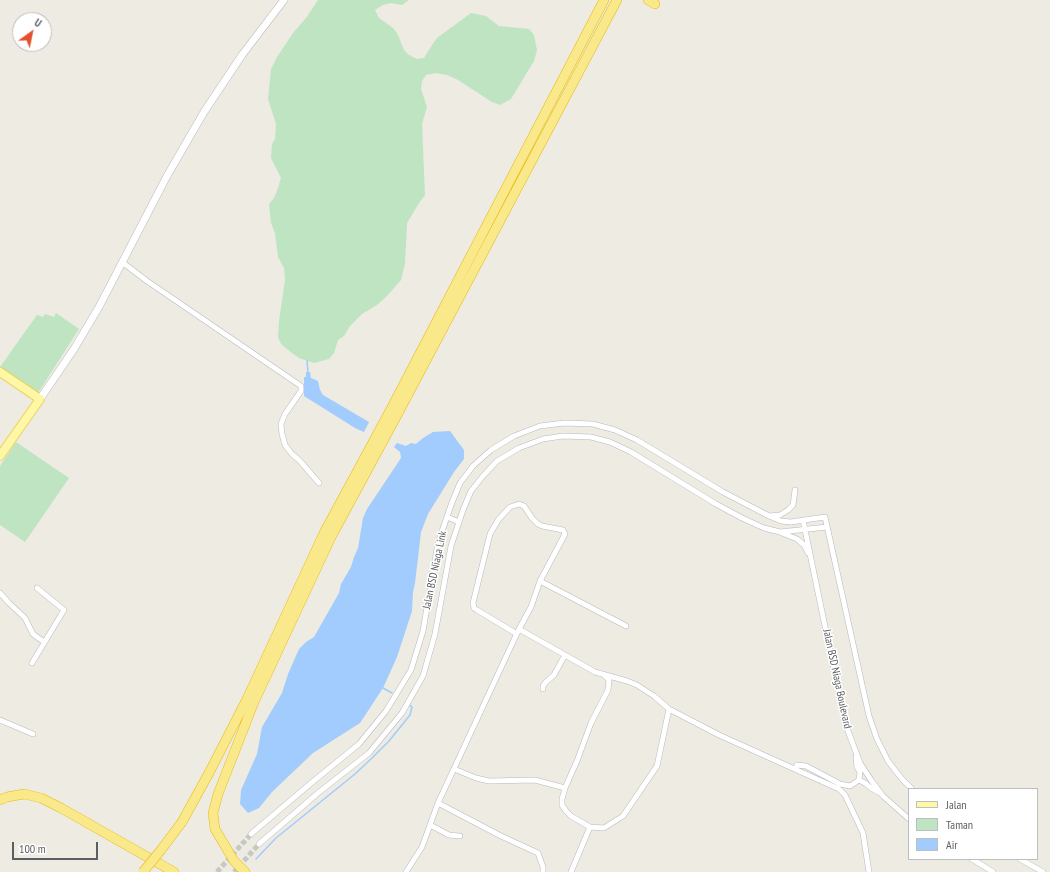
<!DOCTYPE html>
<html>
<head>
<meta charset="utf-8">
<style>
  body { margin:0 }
  #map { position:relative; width:1050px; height:872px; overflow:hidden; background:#edebe2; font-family:"PT Sans Narrow",sans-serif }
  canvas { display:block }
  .legend { position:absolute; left:908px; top:788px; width:130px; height:72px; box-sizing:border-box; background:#fff; border:1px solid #bdbec0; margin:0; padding:5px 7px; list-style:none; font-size:12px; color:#5a5d62 }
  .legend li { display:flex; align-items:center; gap:8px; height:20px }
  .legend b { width:20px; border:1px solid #bdbec0 }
  .north { position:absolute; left:12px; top:12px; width:40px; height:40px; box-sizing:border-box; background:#fff; border:1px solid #bdbec0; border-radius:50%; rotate:33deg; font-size:11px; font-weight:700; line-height:16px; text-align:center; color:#5a5d62 }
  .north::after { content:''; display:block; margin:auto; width:14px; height:18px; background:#e54f2f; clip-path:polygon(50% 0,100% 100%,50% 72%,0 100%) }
  .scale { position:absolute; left:12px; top:842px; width:86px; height:18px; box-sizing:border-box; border:2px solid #5a5d62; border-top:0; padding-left:5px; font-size:12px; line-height:14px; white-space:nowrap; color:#5a5d62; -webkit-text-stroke:3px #fff; paint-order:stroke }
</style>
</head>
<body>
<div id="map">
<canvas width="1050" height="872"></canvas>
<ul class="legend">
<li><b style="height:5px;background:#fdf7a6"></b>Jalan</li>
<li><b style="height:11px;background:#bee4c2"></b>Taman</li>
<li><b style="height:11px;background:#a1ccfd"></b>Air</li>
</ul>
<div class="north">U</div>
<div class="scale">100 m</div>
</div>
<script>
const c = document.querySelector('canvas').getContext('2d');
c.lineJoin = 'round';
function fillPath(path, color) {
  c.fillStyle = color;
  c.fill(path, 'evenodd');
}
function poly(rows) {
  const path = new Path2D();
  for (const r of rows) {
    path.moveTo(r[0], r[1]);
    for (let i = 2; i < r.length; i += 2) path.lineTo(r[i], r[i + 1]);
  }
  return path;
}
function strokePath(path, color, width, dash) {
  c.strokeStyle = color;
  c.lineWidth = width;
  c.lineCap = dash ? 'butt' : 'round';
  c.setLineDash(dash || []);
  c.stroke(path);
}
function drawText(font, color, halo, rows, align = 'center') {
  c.font = font + ' "PT Sans Narrow",sans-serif';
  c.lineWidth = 3;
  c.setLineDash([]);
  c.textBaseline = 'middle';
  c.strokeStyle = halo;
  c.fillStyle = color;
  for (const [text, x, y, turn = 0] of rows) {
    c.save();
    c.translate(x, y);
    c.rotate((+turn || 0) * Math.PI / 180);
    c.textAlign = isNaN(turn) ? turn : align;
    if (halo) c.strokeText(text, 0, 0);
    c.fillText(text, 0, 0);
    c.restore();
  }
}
fillPath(poly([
  [318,0,409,0,402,5,391,3,383,5,375,10,379,18,393,28,397,33,404,50,409,55,417,59,424,58,434,42,437,38,471,13,486,16,499,26,529,29,534,35,537,50,534,61,511,99,500,105,492,102,458,80,447,75,435,73,426,75,422,81,421,89,427,107,422,124,425,195,419,203,407,223,405,264,401,280,387,296,377,305,362,314,350,326,344,336,338,340,334,353,329,359,314,363,299,358,292,353,281,344,278,337,279,321,285,280,284,268,278,257,275,233,271,223,269,204,274,198,278,188,281,178,271,158,272,144,275,139,276,124,268,99,271,69,277,57,293,33,306,18],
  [56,313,79,329,38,393,0,367,37,315,43,317,45,314,54,317],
  [16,442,69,478,25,542,0,525,0,466]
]), '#bee4c2');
fillPath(poly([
  [306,372,310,372,311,378,318,381,320,390,323,395,369,422,364,432,355,428,304,396,304,377,306,377],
  [450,431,464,450,464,459,454,472,428,514,421,532,415,583,413,592,412,611,397,657,383,688,360,723,313,753,272,792,259,808,248,813,240,804,241,790,257,754,262,727,282,693,288,674,299,649,306,642,314,637,339,593,341,584,351,567,354,557,358,548,363,518,367,509,401,458,400,452,394,447,397,443,406,446,411,443,416,444,423,438,433,432]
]), '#a1ccfd');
strokePath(poly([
  [307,360,308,373],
  [383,688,392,693],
  [256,859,276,838,355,774,372,758,389,741,410,715,412,707,410,705]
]), '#a1ccfd', 1.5);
strokePath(poly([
  [217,872,251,834],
  [234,872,259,844]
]), '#c8c8c2', 5, [5, 2.5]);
const street = poly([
  [122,262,147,281,301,386,301,391,285,414,281,424,282,434,285,445,292,454,300,461,319,483],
  [770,516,780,515,788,510,793,505,795,490],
  [447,517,459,522],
  [803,520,845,723,860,763,871,780,883,796,909,819],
  [782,533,797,539,804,545,808,553],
  [540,581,626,626],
  [0,593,9,603,25,618,33,634,44,642],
  [517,634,477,610,474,608,473,603,490,534,498,520,510,507,519,504,524,506,532,518,538,524,542,526,563,530,565,534,540,581,531,607,519,629],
  [32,663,64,610,37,588],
  [604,675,609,680,608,690,591,723,577,761,565,788,562,799,562,805,566,811,571,816,590,827,604,828,623,816,657,766,669,709],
  [543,689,543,686,546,682,554,675,565,655],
  [0,720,33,734],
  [454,769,476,778,489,781,535,780,565,788],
  [795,769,797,765,806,766,840,784,850,786,859,780,860,772,857,767,856,757],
  [859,780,865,783,871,788,880,793],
  [438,803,501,836,538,853,543,867,543,872],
  [430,825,449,835,460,836],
  [251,834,310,784,359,744,386,711,411,670,423,631,438,543,451,505,460,483,473,466,491,450,514,436,540,426,564,423,593,424,615,430,637,440,723,492,769,516,781,521,791,522,825,517,869,716,877,739,888,761,902,779,912,789],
  [259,844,318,793,369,753,402,713,423,676,435,634,451,546,463,510,471,491,483,476,497,461,519,448,543,439,563,436,591,437,610,442,631,452,716,504,742,518,764,528,780,532,827,527],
  [972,859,993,872],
  [1020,859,1043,872],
  [406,872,422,847,438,803,519,629,595,672,627,681,637,685,654,696,669,709,719,735,839,789,845,795,863,833,869,872],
  [571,872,590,827]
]);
const secondary = poly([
  [40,399,74,349,99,307,167,176,204,112,242,55,284,0]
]);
const primary = poly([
  [0,372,40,399,0,456]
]);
const highway = poly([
  [648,0,655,4],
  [0,800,7,797,24,794,41,798,61,808,174,872],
  [182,822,209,773,247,699,324,533,390,411,604,0],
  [245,872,234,861,215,829,213,813,218,794,254,702,331,537,397,415,617,0]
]);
strokePath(street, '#b7b9be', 6);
strokePath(secondary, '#b7bac0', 8);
strokePath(primary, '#eed359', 10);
strokePath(highway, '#e9b805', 10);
strokePath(street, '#fff', 5);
strokePath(secondary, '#fff', 7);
strokePath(primary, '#fdf7a6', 8);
strokePath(highway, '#fae98b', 9);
const highwayBridge = poly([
  [143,872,161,850,182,822]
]);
strokePath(highwayBridge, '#e9b805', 10, []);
strokePath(highwayBridge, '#fae98b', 9);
drawText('11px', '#5a5d62', '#fff', [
  ["Jalan BSD Niaga Link",435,570,-78],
  ["Jalan BSD Niaga Boulevard",837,679,78]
]);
</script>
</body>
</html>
